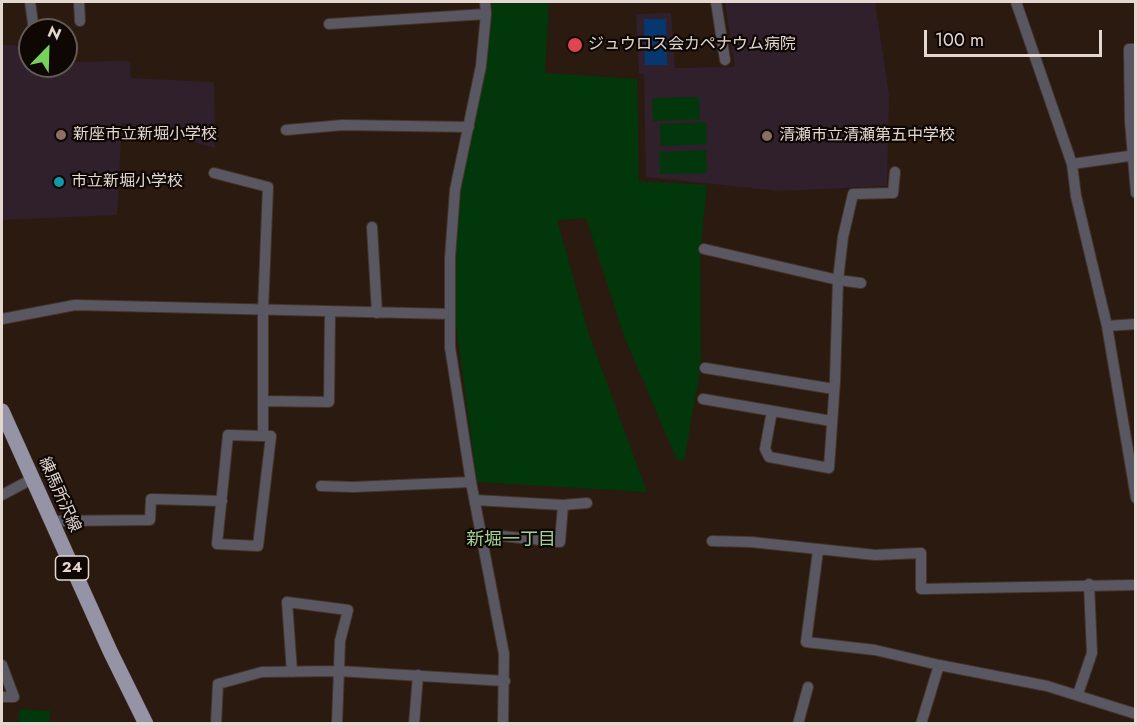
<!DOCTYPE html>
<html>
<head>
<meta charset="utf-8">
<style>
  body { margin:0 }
  #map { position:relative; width:1137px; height:725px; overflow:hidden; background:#2b1a10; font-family:Jost,sans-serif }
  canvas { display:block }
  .frame { position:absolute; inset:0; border:3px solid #e3d7d0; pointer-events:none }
  .north { position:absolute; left:18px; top:18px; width:60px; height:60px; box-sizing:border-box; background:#0e0704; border:2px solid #635a56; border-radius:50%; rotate:23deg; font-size:16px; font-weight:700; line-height:24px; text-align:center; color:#e3d7d0 }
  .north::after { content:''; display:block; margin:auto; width:21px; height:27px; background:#75d25b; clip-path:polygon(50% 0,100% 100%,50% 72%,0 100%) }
  .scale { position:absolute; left:924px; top:30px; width:178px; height:27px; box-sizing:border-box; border:3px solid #e3d7d0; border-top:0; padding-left:8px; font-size:18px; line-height:21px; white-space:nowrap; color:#e3d7d0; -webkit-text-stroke:4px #0e0704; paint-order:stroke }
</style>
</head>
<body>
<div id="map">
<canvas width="1137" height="725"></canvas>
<div class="frame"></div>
<div class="north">N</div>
<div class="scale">100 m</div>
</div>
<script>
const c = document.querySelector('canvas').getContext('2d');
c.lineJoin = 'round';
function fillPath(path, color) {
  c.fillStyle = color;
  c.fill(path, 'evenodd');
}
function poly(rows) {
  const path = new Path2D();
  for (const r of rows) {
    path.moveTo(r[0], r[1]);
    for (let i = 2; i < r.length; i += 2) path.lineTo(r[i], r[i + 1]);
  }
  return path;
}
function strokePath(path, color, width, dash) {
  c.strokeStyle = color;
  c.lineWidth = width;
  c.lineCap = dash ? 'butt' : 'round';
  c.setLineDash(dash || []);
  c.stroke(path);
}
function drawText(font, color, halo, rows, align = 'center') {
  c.font = font + ' Jost,"Noto Sans JP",sans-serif';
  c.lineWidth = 4.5;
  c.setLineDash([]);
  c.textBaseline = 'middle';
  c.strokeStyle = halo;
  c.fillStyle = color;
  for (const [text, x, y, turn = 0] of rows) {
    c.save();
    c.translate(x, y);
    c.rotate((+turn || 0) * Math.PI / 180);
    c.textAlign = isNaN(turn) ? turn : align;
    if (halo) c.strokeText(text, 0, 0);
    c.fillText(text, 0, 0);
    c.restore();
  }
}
fillPath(poly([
  [725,2,875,2,889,94,887,186,780,191,646,177,644,74,639,74,636,14,671,13,675,68,735,67],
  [2,45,30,46,30,66,66,66,66,62,130,61,131,78,214,82,215,148,122,123,117,215,2,220]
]), '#2f202c');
fillPath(poly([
  [489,2,549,2,545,73,637,79,639,181,707,185,700,256,701,366,684,461,677,460,624,336,586,218,557,220,589,334,647,492,477,482,454,309,459,193],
  [699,97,700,119,653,121,652,98],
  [706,122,707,144,661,146,660,124],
  [706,150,707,173,660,174,659,152],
  [19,709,51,711,49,723,18,723]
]), '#01370b');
fillPath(poly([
  [644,19,666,19,667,65,645,65]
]), '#07376f');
const street = poly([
  [30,2,34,30],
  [79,2,80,21],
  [485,2,486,14,481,66,455,190,450,258,450,347,471,482,504,654,503,724],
  [716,2,725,60],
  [1016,2,1072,164,1076,196,1107,326,1136,498],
  [329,24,486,14],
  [1136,49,1129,49,1130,121,1136,193],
  [286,130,343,125,469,127],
  [1072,164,1136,155],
  [214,173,268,187,263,311,263,436,271,436,258,546,217,544,228,435,263,436],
  [372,227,377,313],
  [704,249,838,280,861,283],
  [2,319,75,305,450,314],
  [1107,326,1136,324],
  [705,368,834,389],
  [703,399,831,421],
  [264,401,329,402,330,312],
  [772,411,765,449,769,457,829,468,835,381,838,280,843,237,853,194,893,193,895,172],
  [321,486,353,487,471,482],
  [2,495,32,479],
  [475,500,563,505,587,503],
  [51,521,150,520,151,499,222,501],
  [482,534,560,542,563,505],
  [712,541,751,542,875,555,921,553,921,589,1136,585],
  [818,551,806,642,875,650,939,665],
  [2,665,14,697,2,697],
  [292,672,287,602,348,610,340,641,337,724],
  [1078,694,1092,653,1089,584],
  [216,724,218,684,262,672,338,671,505,681],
  [414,724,418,675],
  [798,724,808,687],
  [921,724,939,665,1047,686,1136,714]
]);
const primary = poly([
  [2,411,110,651,146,724]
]);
strokePath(street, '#45342b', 12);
strokePath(primary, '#45342b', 16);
strokePath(street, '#595862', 10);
strokePath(primary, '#9593a6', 15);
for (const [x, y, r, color] of [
  [575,45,8,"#e0444e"],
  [61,135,6,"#8d6e63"],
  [767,136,6,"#8d6e63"],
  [59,182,6,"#0f9aa8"]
]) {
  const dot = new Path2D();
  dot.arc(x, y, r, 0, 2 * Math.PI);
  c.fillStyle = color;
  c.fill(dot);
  strokePath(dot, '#0e0704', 2);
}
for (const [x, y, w] of [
  [72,568,33]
]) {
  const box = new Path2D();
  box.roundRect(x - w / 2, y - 12, w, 24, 4.5);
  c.fillStyle = '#0e0704';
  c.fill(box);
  strokePath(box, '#e3d7d0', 1.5);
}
drawText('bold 15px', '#e3d7d0', null, [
  ["24",72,568]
]);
drawText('16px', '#e3d7d0', '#0e0704', [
  ["ジュウロス会カペナウム病院",588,45],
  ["新座市立新堀小学校",73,135],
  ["清瀬市立清瀬第五中学校",779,136],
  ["市立新堀小学校",71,182]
], 'left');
drawText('16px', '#e3d7d0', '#0e0704', [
  ["練馬所沢線",59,495,66]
]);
drawText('18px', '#a2d395', '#0e0704', [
  ["新堀一丁目",511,541]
]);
</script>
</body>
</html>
